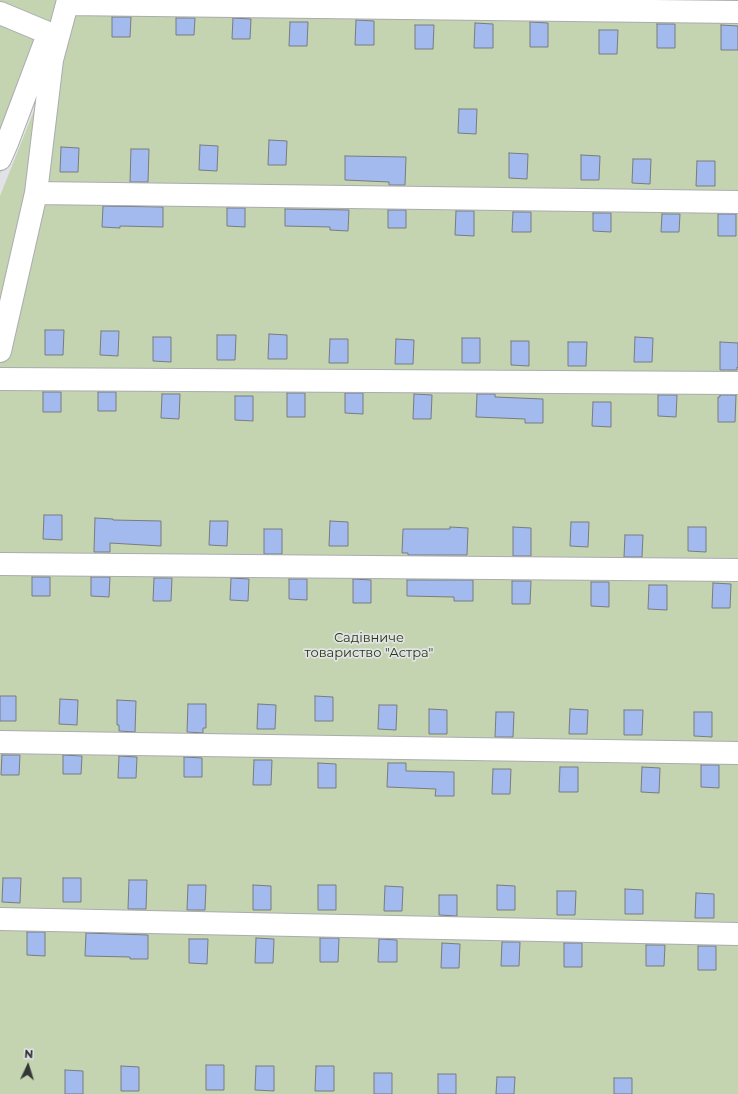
<!DOCTYPE html>
<html>
<head>
<meta charset="utf-8">
<style>
  body { margin:0 }
  #map { position:relative; width:738px; height:1094px; overflow:hidden; background:#e1e3e7; font-family:Montserrat,sans-serif }
  canvas { display:block }
  .north { position:absolute; left:8px; top:1046px; width:40px; height:40px; -webkit-text-stroke:3px #e1e3e7; paint-order:stroke; rotate:4deg; font-size:11px; font-weight:700; line-height:16px; text-align:center; color:#343537 }
  .north::after { content:''; display:block; margin:auto; width:14px; height:18px; background:#343537; clip-path:polygon(50% 0,100% 100%,50% 72%,0 100%) }
</style>
</head>
<body>
<div id="map">
<canvas width="738" height="1094"></canvas>
<div class="north">N</div>
</div>
<script>
const c = document.querySelector('canvas').getContext('2d');
c.lineJoin = 'round';
function fillPath(path, color) {
  c.fillStyle = color;
  c.fill(path, 'evenodd');
}
function poly(rows) {
  const path = new Path2D();
  for (const r of rows) {
    path.moveTo(r[0], r[1]);
    for (let i = 2; i < r.length; i += 2) path.lineTo(r[i], r[i + 1]);
  }
  return path;
}
function strokePath(path, color, width, dash) {
  c.strokeStyle = color;
  c.lineWidth = width;
  c.lineCap = dash ? 'butt' : 'round';
  c.setLineDash(dash || []);
  c.stroke(path);
}
function drawText(font, color, halo, rows, align = 'center') {
  c.font = font + ' Montserrat,sans-serif';
  c.lineWidth = 3.5;
  c.setLineDash([]);
  c.textBaseline = 'middle';
  c.strokeStyle = halo;
  c.fillStyle = color;
  for (const [text, x, y, turn = 0] of rows) {
    c.save();
    c.translate(x, y);
    c.rotate((+turn || 0) * Math.PI / 180);
    c.textAlign = isNaN(turn) ? turn : align;
    if (halo) c.strokeText(text, 0, 0);
    c.fillText(text, 0, 0);
    c.restore();
  }
}
fillPath(poly([
  [0,0,58,0,13,143,0,174],
  [78,0,738,0,738,1094,0,1094,0,196]
]), '#c4d3b0');
const building = poly([
  [112,17,131,17,130,37,112,37,112,17],
  [176,18,195,18,194,35,176,35,176,18],
  [233,18,251,19,250,39,232,39,233,18],
  [356,20,374,21,374,45,355,45,356,20],
  [290,22,308,22,307,46,289,46,290,22],
  [530,22,548,23,548,47,530,47,530,22],
  [475,23,493,24,493,48,474,48,475,23],
  [657,24,675,24,675,48,657,48,657,24],
  [415,25,434,25,433,49,415,49,415,25],
  [721,25,738,26,738,50,721,50,721,25],
  [599,30,618,30,617,54,599,54,599,30],
  [459,109,477,109,476,134,458,133,459,109],
  [269,140,287,141,286,165,268,165,269,140],
  [200,145,218,146,217,171,199,170,200,145],
  [61,147,79,148,78,172,60,172,61,147],
  [131,149,149,149,148,182,130,182,131,149],
  [509,153,528,154,527,179,509,178,509,153],
  [581,155,600,156,599,180,581,180,581,155],
  [345,156,406,157,405,185,389,185,389,182,345,180,345,156],
  [633,159,651,159,650,184,632,183,633,159],
  [697,161,715,161,715,186,696,186,697,161],
  [103,206,163,207,163,227,120,226,120,228,102,227,103,206],
  [227,208,245,208,245,227,227,226,227,208],
  [285,209,349,210,348,231,330,230,330,227,285,226,285,209],
  [388,210,406,210,406,228,388,228,388,210],
  [456,211,474,211,474,236,455,235,456,211],
  [513,212,531,212,531,232,512,232,513,212],
  [593,213,611,213,611,232,593,231,593,213],
  [662,214,680,214,679,232,661,232,662,214],
  [718,214,736,214,736,236,718,236,718,214],
  [45,330,64,330,63,355,45,355,45,330],
  [101,331,119,331,118,356,100,355,101,331],
  [269,334,287,335,287,359,268,359,269,334],
  [217,335,236,335,235,360,217,360,217,335],
  [153,337,171,337,171,362,153,361,153,337],
  [635,337,653,338,652,362,634,362,635,337],
  [462,338,480,338,480,363,462,363,462,338],
  [330,339,348,339,348,363,329,363,330,339],
  [396,339,414,340,413,364,395,364,396,339],
  [511,341,529,341,529,366,511,365,511,341],
  [568,342,587,342,586,366,568,366,568,342],
  [720,342,738,343,738,368,737,367,737,370,720,370,720,342],
  [43,392,61,392,61,412,43,412,43,392],
  [98,392,116,392,116,411,98,411,98,392],
  [287,393,305,393,305,417,287,417,287,393],
  [345,393,363,393,363,414,345,413,345,393],
  [162,394,180,394,179,419,161,418,162,394],
  [414,394,432,395,431,419,413,419,414,394],
  [477,394,495,394,495,397,543,399,543,423,525,423,525,419,476,417,477,394],
  [658,395,677,395,676,417,658,416,658,395],
  [720,395,736,395,735,422,718,422,718,397,720,397,720,395],
  [235,396,253,396,253,421,235,420,235,396],
  [593,402,611,402,611,427,592,426,593,402],
  [44,515,62,515,62,540,43,539,44,515],
  [95,518,113,519,113,520,161,521,161,546,110,543,110,552,94,552,95,518],
  [210,521,228,521,227,546,209,545,210,521],
  [330,521,348,522,348,546,329,546,330,521],
  [571,522,589,522,588,547,570,546,571,522],
  [450,527,468,528,467,555,408,555,408,553,402,553,403,529,450,529,450,527],
  [513,527,531,528,531,556,513,556,513,527],
  [688,527,706,527,706,552,688,551,688,527],
  [264,529,282,529,282,554,264,554,264,529],
  [625,535,643,535,642,557,624,557,625,535],
  [32,577,50,577,50,596,32,596,32,577],
  [91,577,110,577,109,597,91,596,91,577],
  [154,578,172,578,171,601,153,601,154,578],
  [231,578,249,579,248,601,230,600,231,578],
  [289,579,307,579,307,600,289,599,289,579],
  [353,579,371,580,371,603,353,603,353,579],
  [407,580,473,580,473,601,454,601,454,597,407,596,407,580],
  [512,581,531,581,530,604,512,604,512,581],
  [591,582,609,582,609,607,591,606,591,582],
  [713,583,731,584,730,608,712,608,713,583],
  [649,585,667,585,667,610,648,609,649,585],
  [0,696,16,696,16,721,0,721,0,696],
  [315,696,333,697,333,721,315,721,315,696],
  [60,699,78,700,77,725,59,724,60,699],
  [117,700,136,701,135,732,119,731,119,725,117,725,117,700],
  [188,704,206,704,206,728,203,728,203,733,187,732,188,704],
  [258,704,276,705,275,729,257,729,258,704],
  [379,705,397,705,396,730,378,729,379,705],
  [429,709,447,710,447,734,429,734,429,709],
  [570,709,588,710,587,734,569,734,570,709],
  [624,710,643,710,642,735,624,735,624,710],
  [496,712,514,712,513,737,495,737,496,712],
  [694,712,712,712,712,737,694,736,694,712],
  [2,755,20,755,19,775,1,775,2,755],
  [63,755,82,756,81,774,63,774,63,755],
  [119,756,137,757,136,778,118,778,119,756],
  [184,757,202,758,202,777,184,777,184,757],
  [254,760,272,760,271,785,253,785,254,760],
  [318,763,336,764,336,788,318,788,318,763],
  [388,763,406,763,406,771,454,772,454,796,435,796,436,789,387,787,388,763],
  [701,765,719,765,719,788,701,787,701,765],
  [560,767,578,767,578,792,559,792,560,767],
  [642,767,660,768,659,793,641,792,642,767],
  [493,769,511,769,510,794,492,794,493,769],
  [3,878,21,878,20,903,2,902,3,878],
  [63,878,81,878,81,902,63,902,63,878],
  [129,880,147,880,146,909,128,909,129,880],
  [188,885,206,885,205,910,187,910,188,885],
  [253,885,271,886,271,910,253,910,253,885],
  [318,885,336,885,336,910,318,910,318,885],
  [497,885,515,886,515,910,497,910,497,885],
  [385,886,403,887,402,911,384,911,385,886],
  [625,889,643,890,643,914,625,914,625,889],
  [557,891,576,891,575,915,557,915,557,891],
  [696,893,714,894,714,918,695,918,696,893],
  [439,895,457,895,457,916,439,915,439,895],
  [27,932,45,932,45,956,27,955,27,932],
  [86,933,148,935,148,959,130,959,130,957,85,956,86,933],
  [256,938,274,939,273,963,255,963,256,938],
  [320,938,339,938,338,962,320,962,320,938],
  [189,939,208,939,207,964,189,963,189,939],
  [379,939,397,940,397,962,378,962,379,939],
  [502,942,520,942,519,966,501,966,502,942],
  [442,943,460,944,459,968,441,968,442,943],
  [564,943,582,943,582,967,564,967,564,943],
  [646,945,665,945,664,966,646,966,646,945],
  [698,946,716,946,716,970,698,970,698,946],
  [206,1065,224,1065,224,1090,206,1090,206,1065],
  [121,1066,139,1067,139,1091,121,1091,121,1066],
  [256,1066,274,1066,274,1091,255,1090,256,1066],
  [316,1066,334,1066,334,1091,315,1091,316,1066],
  [65,1070,83,1071,83,1094,65,1094,65,1070],
  [374,1073,392,1073,392,1094,374,1094,374,1073],
  [438,1074,456,1074,456,1094,438,1094,438,1074],
  [497,1077,515,1077,514,1094,496,1094,497,1077],
  [614,1078,632,1078,632,1094,614,1094,614,1078]
]);
fillPath(building, '#a2baee');
strokePath(building, '#7a7c80', 1);
const minor = poly([
  [0,13,48,33],
  [0,159,7,143,47,37],
  [36,193,738,202],
  [0,351,36,193,52,60,67,4,738,12],
  [0,379,738,383],
  [0,564,738,570],
  [0,742,738,753],
  [0,919,738,934]
]);
strokePath(minor, '#aaacb0', 24);
strokePath(minor, '#fff', 22);
drawText('13px', '#2a3810', '#e1e3e7', [
  ["Садівниче",369,638],
  ["товариство \"Астра\"",369,653]
]);
</script>
</body>
</html>
